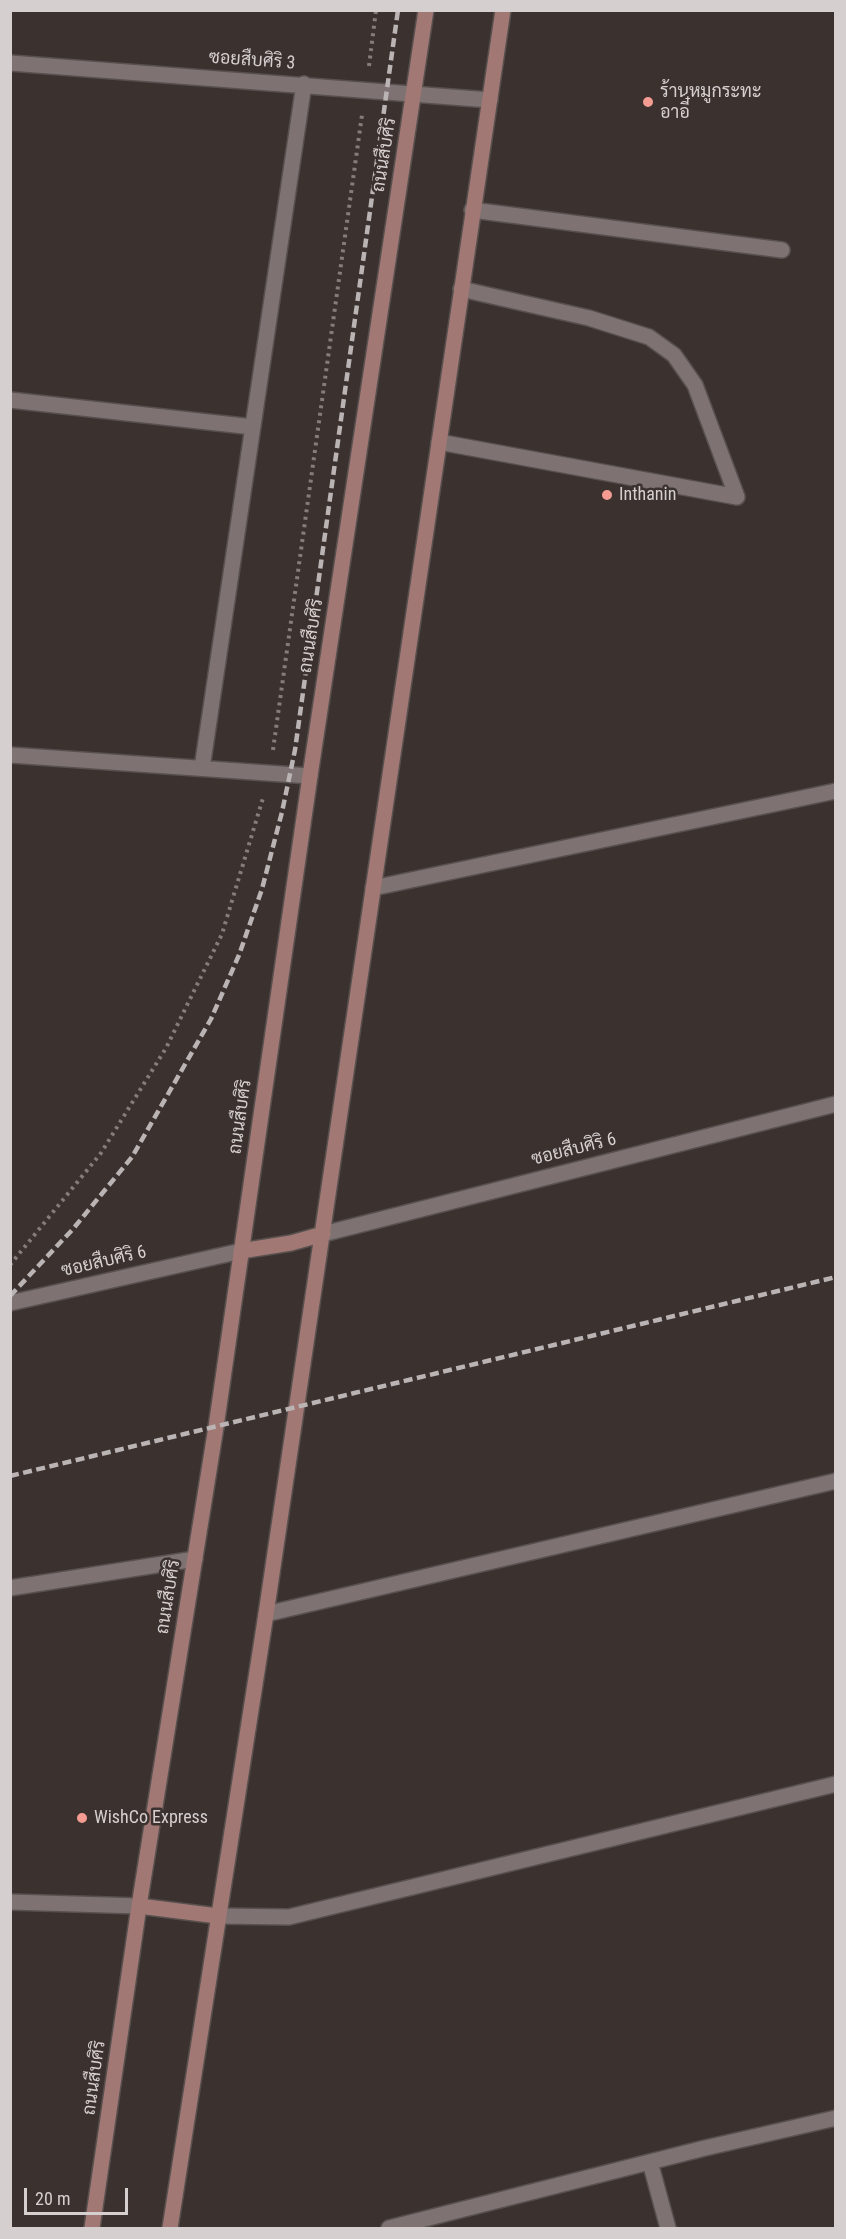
<!DOCTYPE html>
<html>
<head>
<meta charset="utf-8">
<style>
  body { margin:0 }
  #map { position:relative; width:846px; height:2239px; overflow:hidden; background:#3b3230; font-family:"Roboto Condensed",sans-serif }
  canvas { display:block }
  .frame { position:absolute; inset:0; border:12px solid #d5cfcf; pointer-events:none }
  .scale { position:absolute; left:24px; top:2188px; width:104px; height:27px; box-sizing:border-box; border:3px solid #d5cfcf; border-top:0; padding-left:8px; font-size:18px; line-height:21px; white-space:nowrap; color:#d5cfcf; -webkit-text-stroke:4px #3b3230; paint-order:stroke }
</style>
</head>
<body>
<div id="map">
<canvas width="846" height="2239"></canvas>
<div class="frame"></div>
<div class="scale">20 m</div>
</div>
<script>
const c = document.querySelector('canvas').getContext('2d');
c.lineJoin = 'round';
function poly(rows) {
  const path = new Path2D();
  for (const r of rows) {
    path.moveTo(r[0], r[1]);
    for (let i = 2; i < r.length; i += 2) path.lineTo(r[i], r[i + 1]);
  }
  return path;
}
function strokePath(path, color, width, dash) {
  c.strokeStyle = color;
  c.lineWidth = width;
  c.lineCap = dash ? 'butt' : 'round';
  c.setLineDash(dash || []);
  c.stroke(path);
}
function drawText(font, color, halo, rows, align = 'center') {
  c.font = font + ' "Roboto Condensed",Sarabun,sans-serif';
  c.lineWidth = 5;
  c.setLineDash([]);
  c.textBaseline = 'middle';
  c.strokeStyle = halo;
  c.fillStyle = color;
  for (const [text, x, y, turn = 0] of rows) {
    c.save();
    c.translate(x, y);
    c.rotate((+turn || 0) * Math.PI / 180);
    c.textAlign = isNaN(turn) ? turn : align;
    if (halo) c.strokeText(text, 0, 0);
    c.fillText(text, 0, 0);
    c.restore();
  }
}
const lane = poly([
  [461,289,589,318,649,337,674,355,695,385,737,497],
  [439,442,737,497],
  [10,1588,195,1559]
]);
const street = poly([
  [10,63,490,100],
  [472,210,782,250],
  [10,400,253,427],
  [10,755,310,776],
  [202,768,304,84],
  [373,888,836,791],
  [323,1234,836,1104],
  [10,1303,241,1251],
  [266,1614,836,1481],
  [10,1902,139,1906],
  [218,1916,289,1917,836,1784],
  [650,2162,668,2228],
  [389,2228,705,2148,836,2118]
]);
const secondary = poly([
  [241,1251,291,1243,323,1234],
  [139,1906,218,1916],
  [92,2228,139,1906,216,1427,310,776,426,10],
  [170,2228,266,1614,503,10]
]);
strokePath(lane, '#58504f', 18);
strokePath(street, '#58504f', 18);
strokePath(secondary, '#58504f', 18);
strokePath(poly([
  [369,66,376,10],
  [273,750,362,115],
  [10,1265,101,1153,166,1048,222,934,263,798]
]), '#847d7c', 4, [3, 4.5]);
strokePath(lane, '#7e7372', 15);
strokePath(street, '#7e7372', 15);
strokePath(secondary, '#a17874', 15);
strokePath(poly([
  [10,1296,73,1229,132,1157,211,1019,239,955,262,889,282,812,295,750,398,10],
  [10,1476,836,1277]
]), '#bbb4b4', 4.5, [9, 4.5]);
for (const [x, y, r, color] of [
  [648,102,6,"#f59c92"],
  [607,495,6,"#f59c92"],
  [82,1818,6,"#f59c92"]
]) {
  const dot = new Path2D();
  dot.arc(x, y, r, 0, 2 * Math.PI);
  c.fillStyle = color;
  c.fill(dot);
  strokePath(dot, '#3b3230', 2);
}
drawText('18px', '#d5cfcf', '#3b3230', [
  ["ซอยสืบศิริ 3",252,61,4],
  ["ถนนสืบศิริ",385,155,-81],
  ["ถนนสืบศิริ",312,636,-81],
  ["ถนนสืบศิริ",241,1117,-82],
  ["ซอยสืบศิริ 6",574,1150,-14],
  ["ซอยสืบศิริ 6",104,1262,-13],
  ["ถนนสืบศิริ",169,1597,-81],
  ["ถนนสืบศิริ",95,2078,-82]
]);
drawText('18px', '#d5cfcf', '#3b3230', [
  ["ร้านหมูกระทะ",660,92],
  ["อาอี๋",660,113],
  ["Inthanin",619,495],
  ["WishCo Express",94,1818]
], 'left');
</script>
</body>
</html>
